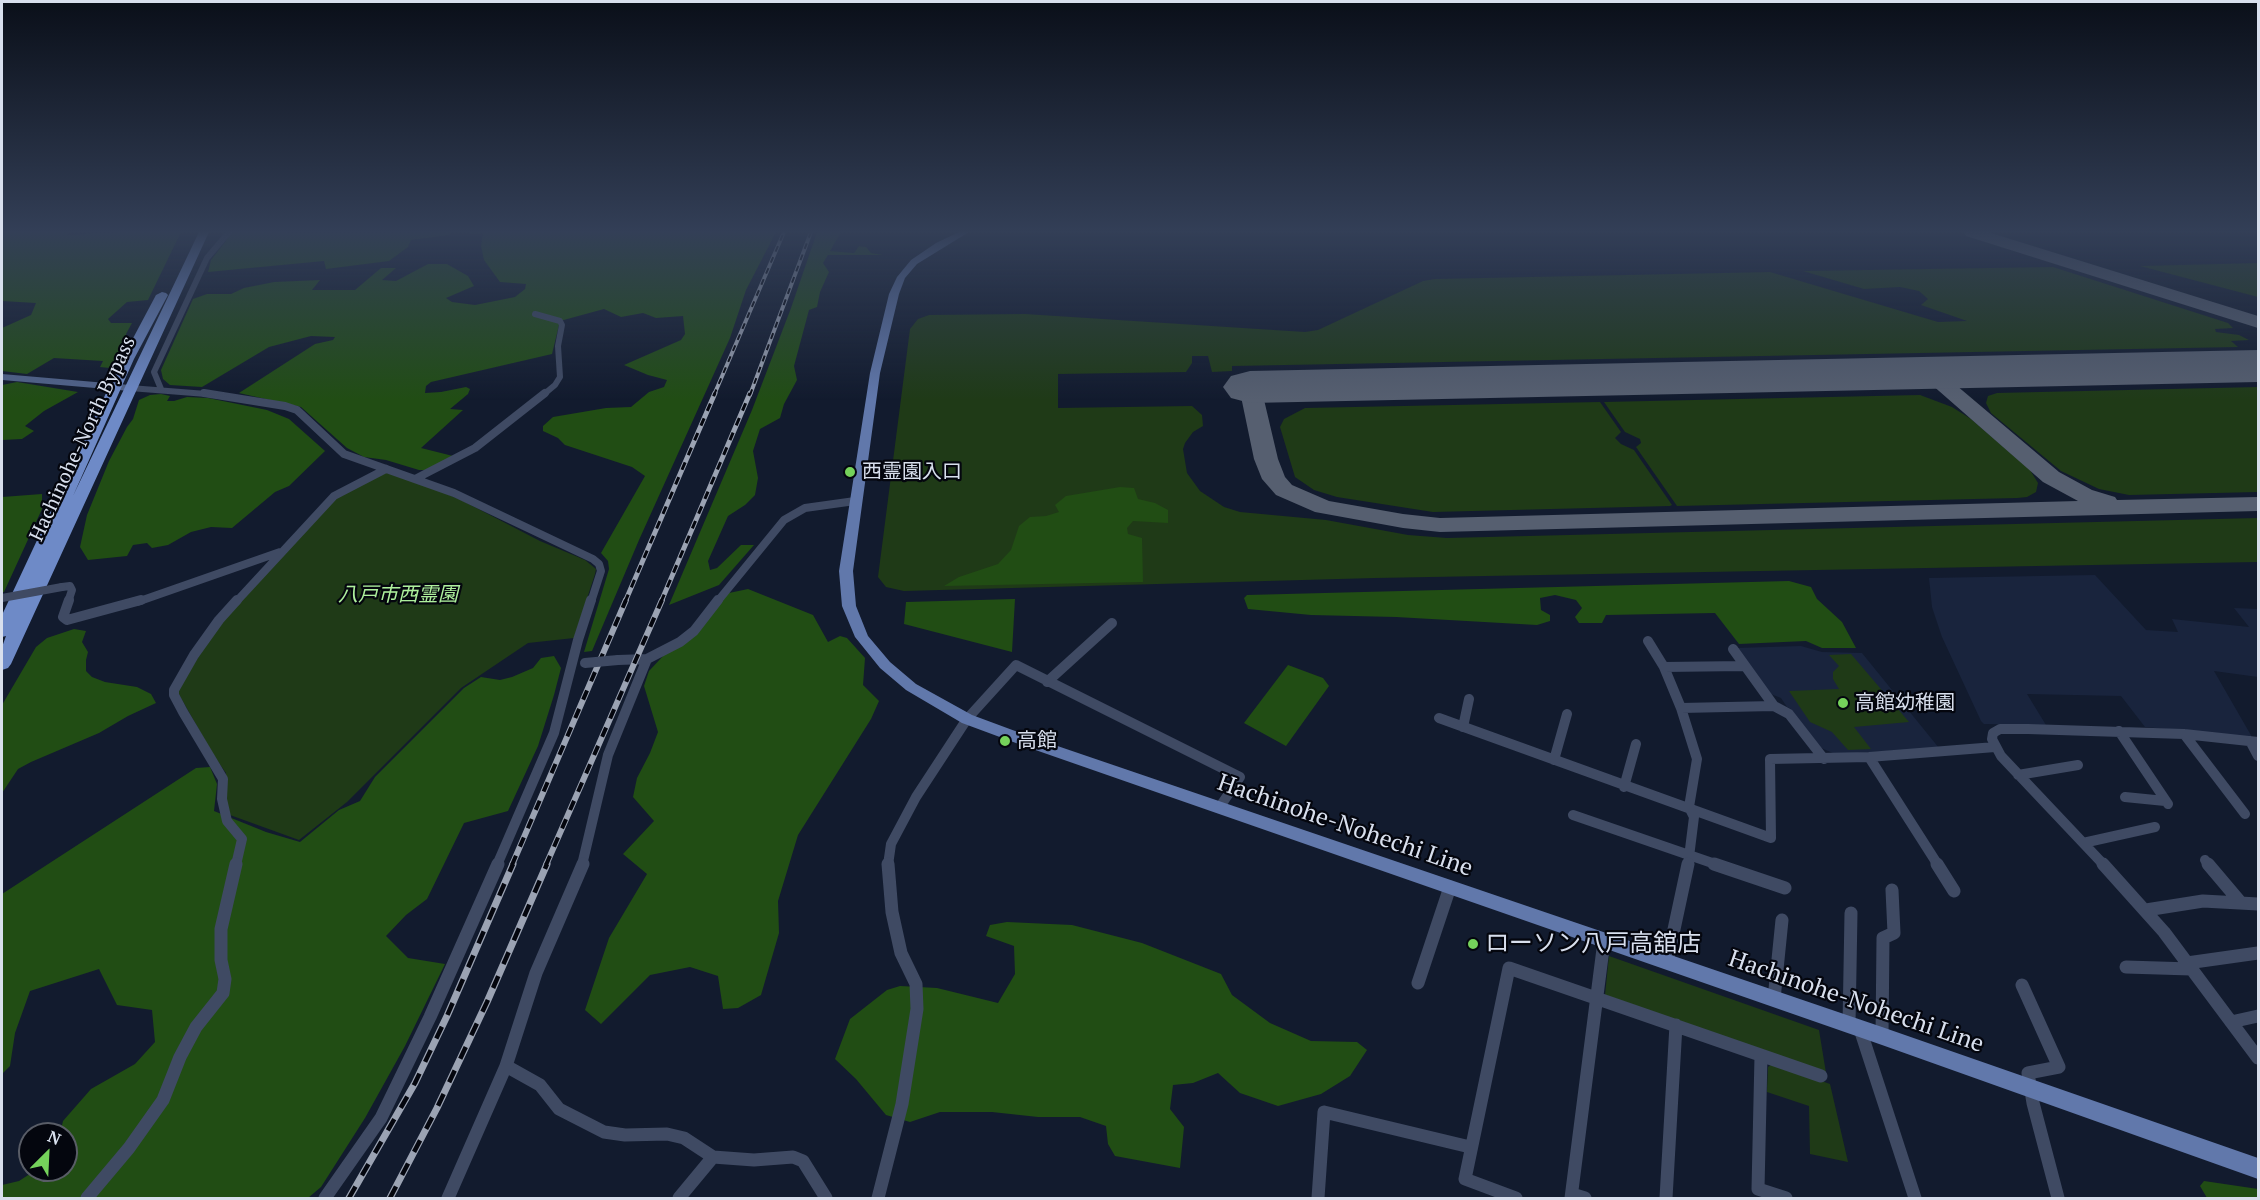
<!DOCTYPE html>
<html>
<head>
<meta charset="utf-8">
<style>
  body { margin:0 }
  #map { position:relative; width:2260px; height:1200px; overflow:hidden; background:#121b2e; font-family:"PT Serif",serif }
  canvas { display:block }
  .frame { position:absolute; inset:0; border:3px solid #d8dfed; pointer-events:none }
  .north { position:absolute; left:18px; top:1122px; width:60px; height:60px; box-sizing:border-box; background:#04060e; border:2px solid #595d67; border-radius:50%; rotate:24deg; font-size:16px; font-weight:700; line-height:24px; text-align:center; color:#d8dfed }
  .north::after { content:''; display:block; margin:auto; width:21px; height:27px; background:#75d25b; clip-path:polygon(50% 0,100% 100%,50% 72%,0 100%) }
</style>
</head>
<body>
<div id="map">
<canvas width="2260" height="1200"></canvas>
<div class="frame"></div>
<div class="north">N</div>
</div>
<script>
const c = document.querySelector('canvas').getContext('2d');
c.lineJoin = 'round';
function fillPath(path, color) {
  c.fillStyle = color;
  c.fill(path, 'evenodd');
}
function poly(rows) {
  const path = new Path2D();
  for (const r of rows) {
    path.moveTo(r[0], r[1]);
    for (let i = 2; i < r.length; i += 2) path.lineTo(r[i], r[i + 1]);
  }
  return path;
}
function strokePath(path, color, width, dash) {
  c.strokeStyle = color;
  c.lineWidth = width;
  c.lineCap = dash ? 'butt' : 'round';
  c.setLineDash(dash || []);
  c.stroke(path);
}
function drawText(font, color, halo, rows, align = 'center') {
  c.font = font + ' "PT Serif","Noto Sans JP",serif';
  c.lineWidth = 4.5;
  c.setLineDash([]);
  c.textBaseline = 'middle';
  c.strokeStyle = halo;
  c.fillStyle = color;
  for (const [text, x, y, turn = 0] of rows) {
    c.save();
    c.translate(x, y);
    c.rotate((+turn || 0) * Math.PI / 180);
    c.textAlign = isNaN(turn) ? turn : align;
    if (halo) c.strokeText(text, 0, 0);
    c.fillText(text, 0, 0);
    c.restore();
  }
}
fillPath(poly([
  [2095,575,2146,630,2178,632,2172,619,2249,627,2234,608,2258,609,2258,677,2214,671,2252,737,2145,727,2121,696,2027,694,2046,725,1984,724,1981,721,1942,637,1932,607,1929,578],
  [1801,646,1822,652,1862,653,1939,748,1835,754,1819,747,1791,709,1787,707,1781,698,1768,693,1736,648]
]), '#19243d');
fillPath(poly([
  [2258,263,2258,297,2140,266],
  [2053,267,2228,323,2233,328,2215,329,2216,332,2239,335,2249,340,2231,341,2238,347,1232,366,1232,371,1212,372,1208,356,1192,356,1192,363,1186,372,1058,374,1058,408,1192,406,1202,415,1203,426,1193,432,1185,443,1183,449,1187,473,1200,491,1224,507,1240,512,1326,520,1408,535,1447,538,2258,518,2258,562,1375,578,904,591,886,587,878,577,910,329,918,319,929,315,1025,314,1305,332,1318,330,1423,281,1435,279,1770,272,1938,322,1967,321,1921,305,1928,299,1919,291,1900,287,1864,289,1803,271],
  [2258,387,2258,492,2129,495,2099,489,2061,471,1991,413,1986,403,1988,396,1997,393],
  [1920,395,1952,407,1971,419,2030,470,2038,483,2036,492,2027,497,2017,498,1677,506,1636,447,1641,443,1640,439,1625,432,1604,402],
  [1600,402,1621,432,1615,438,1621,444,1634,450,1672,505,1670,506,1433,512,1337,497,1314,490,1295,477,1280,427,1284,419,1305,408],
  [384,472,429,486,463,501,540,541,585,560,596,569,595,574,574,638,528,643,461,688,347,802,299,840,230,815,226,800,226,773,214,756,177,691,221,621,339,494],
  [1851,654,1909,722,1854,727,1871,749,1848,750,1832,732,1810,722,1789,691,1839,689,1833,679,1833,672,1839,666,1829,655],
  [1609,956,1819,1030,1826,1073,1605,995],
  [1772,1064,1830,1084,1848,1162,1810,1154,1809,1106,1767,1092,1768,1067]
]), '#1f3a17');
fillPath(poly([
  [2,232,70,232,67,235,119,232,181,232,148,300,127,302,108,319,111,323,132,323,126,334,127,340,110,368,100,367,103,361,54,358,27,374,2,371,2,328,31,315,36,303,2,301],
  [228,232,287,232,286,233,451,232,449,235,411,240,408,247,389,261,326,269,324,261,208,272,211,260,226,241],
  [471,232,776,232,746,290,730,338,639,540,592,651,584,652,609,569,608,561,601,553,645,476,632,467,565,445,558,438,543,431,543,426,553,417,606,408,631,407,649,392,664,387,667,380,648,375,624,365,681,340,685,334,683,316,656,318,643,313,621,317,604,309,560,321,552,354,431,382,426,386,425,393,441,392,466,387,470,389,468,394,450,409,463,410,421,448,453,456,428,470,419,470,386,460,364,457,347,448,301,407,239,393,315,344,333,340,335,337,311,336,269,347,202,387,170,385,163,379,161,370,193,299,207,294,231,294,244,288,274,282,320,280,312,290,355,290,381,268,396,268,382,280,396,281,428,264,447,264,468,276,474,286,446,298,452,302,475,305,515,297,525,289,526,284,500,282,484,260,481,246,483,233,469,234],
  [817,232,841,232,830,251,854,253,859,246,866,247,871,253,883,255,828,255,823,263,829,272,820,292,817,307,809,310,794,366,797,380,784,404,780,418,760,429,753,451,758,478,755,495,745,505,728,516,708,561,710,570,717,568,741,545,754,545,719,585,669,605,752,410,791,308],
  [17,382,78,392,44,411,25,426,34,431,22,439,2,440,2,385],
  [161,394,170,396,167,401,174,401,187,397,208,398,267,410,289,419,325,451,289,486,275,492,232,528,211,527,191,532,168,545,152,548,147,543,133,545,127,556,88,560,80,547,87,515,109,461,127,427,133,419,139,400,150,395],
  [1120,487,1134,488,1138,499,1155,503,1168,510,1168,523,1133,521,1127,528,1128,534,1142,538,1143,582,944,586,959,577,998,564,1011,550,1019,526,1030,517,1046,516,1059,512,1055,505,1066,496],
  [42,494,42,509,4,592,2,592,2,497],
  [1789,581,1811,587,1817,599,1842,622,1856,648,1822,648,1806,641,1739,644,1715,613,1606,615,1602,623,1579,623,1575,617,1582,608,1576,600,1555,595,1540,598,1541,610,1550,615,1550,621,1537,625,1396,617,1311,615,1248,609,1244,598,1247,595],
  [748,589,813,615,828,642,840,636,847,638,865,658,863,685,879,701,871,719,798,835,778,901,779,933,761,995,738,1008,723,1009,718,976,690,967,650,975,601,1024,585,1010,609,938,647,874,623,854,654,821,633,797,637,778,650,753,658,732,644,686,649,671,664,655,729,593],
  [1015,599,1012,652,904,624,906,602],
  [74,629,86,631,82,642,88,652,86,660,86,671,92,677,105,682,137,687,151,694,156,703,128,716,99,733,31,762,18,769,2,793,2,705,36,647,47,638],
  [554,656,561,668,554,695,538,746,508,811,464,823,427,899,406,915,386,936,408,958,445,964,405,1046,365,1118,321,1187,308,1198,2,1198,2,1185,19,1181,36,1170,66,1170,66,1134,60,1134,63,1121,91,1089,135,1064,155,1042,152,1010,117,1005,99,969,30,991,15,1033,10,1066,2,1074,2,894,196,768,210,767,217,784,214,811,266,832,300,842,339,810,360,801,375,777,464,688,481,677,500,680,512,677,533,668,541,658],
  [1288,665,1323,678,1329,686,1286,746,1244,723],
  [1007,922,1072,925,1142,943,1221,974,1232,995,1270,1023,1311,1041,1357,1042,1367,1050,1350,1076,1321,1094,1278,1106,1240,1093,1218,1073,1193,1083,1173,1085,1170,1109,1184,1127,1180,1168,1115,1156,1108,1144,1106,1126,1080,1117,1038,1117,992,1112,940,1112,910,1122,886,1115,856,1079,835,1059,850,1019,887,990,900,986,937,988,998,1003,1015,974,1014,946,986,936,990,925],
  [2204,1181,2258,1189,2258,1198,2207,1198,2200,1186]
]), '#214d14');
fillPath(poly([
  [1964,232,1988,232,2258,316,2258,328,1966,236,1964,232],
  [1930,367,1937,369,2059,472,2092,490,2115,497,2117,500,2258,497,2258,511,1440,532,1403,528,1315,512,1276,495,1262,479,1254,459,1239,387,1243,383,1250,381,1257,383,1261,387,1278,459,1285,477,1292,485,1329,501,1403,514,1440,518,2078,501,2043,482,1923,377,1920,373,1923,369,1930,367]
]), '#565f70');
fillPath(poly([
  [2258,350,2258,382,1250,403,1231,398,1223,387,1231,376,1250,371,2258,350]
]), '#565f70');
strokePath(poly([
  [535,314,560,321,562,325,558,346,560,377,555,385,543,395],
  [130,388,219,395],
  [161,389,154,372,207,258,229,232]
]), '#3f4a63', 6);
strokePath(poly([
  [204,393,285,406,297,410,344,454,454,493,593,559,599,564,601,571,591,602],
  [417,478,475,448,545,393],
  [62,587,70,586,72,590,68,602],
  [137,602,280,552],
  [236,602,334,496,386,469],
  [717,602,784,520,805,508,855,501]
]), '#3f4a63', 8);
strokePath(poly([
  [69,600,63,617,67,620,141,600],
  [1648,641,1664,667,1681,708],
  [1733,649,1774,706,1789,714,1824,759],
  [618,660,647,659,680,642,694,631,718,600],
  [1664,667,1744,666],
  [1047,682,1112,623],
  [1439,718,1771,838,1770,759,1869,757,1995,747],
  [1463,727,1469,699],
  [2119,731,2168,804],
  [2184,734,2245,814],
  [2250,741,2258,756],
  [1869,757,1938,865],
  [1554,760,1567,714],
  [2018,775,2078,765],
  [1624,787,1636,744],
  [2125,797,2165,801],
  [1573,815,1718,865],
  [2083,843,2155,827],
  [2205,860,2209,865],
  [236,865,242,839,227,821,222,799,223,779,183,712,174,695,174,690,194,655,219,620,237,600],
  [497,865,554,733,578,640,591,600],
  [582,865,608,755,647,659],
  [888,865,891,844,916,797,967,719,1016,665,1240,777,1219,808],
  [1688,865,1694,817,1689,807,1697,759,1681,708,1774,706],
  [2104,865,2001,756,1992,739,1993,733,2000,729,2028,729,2184,734,2258,742]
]), '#3f4a63', 10);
strokePath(poly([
  [1714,864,1785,888],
  [1937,864,1954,891],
  [2103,864,2164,932,2258,1058],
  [2208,864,2241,903],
  [2146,910,2203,901,2258,904],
  [1667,962,1688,864],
  [2187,963,2258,953],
  [2126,967,2191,969],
  [1418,983,1450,887],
  [2022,985,2059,1067,2028,1073,2033,1103,2058,1198],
  [1774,999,1782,920],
  [2231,1022,2258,1016],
  [1849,1025,1851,913],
  [1860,1029,1915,1198],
  [1882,1036,1883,938,1894,933,1892,890],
  [1761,1056,1758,1189,1786,1198],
  [506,1066,540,1085,559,1109,604,1132,625,1135,667,1134,684,1138,713,1157,754,1160,793,1157,803,1161,826,1198],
  [1572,1194,1585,1198],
  [87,1198,129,1148,163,1100,180,1057,196,1027,223,993,225,979,221,960,221,929,236,864],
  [325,1198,381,1118,430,1017,498,864],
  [448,1198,506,1066,536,973,583,864],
  [679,1198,713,1157],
  [878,1198,902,1104,917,1009,916,984,901,953,892,912,888,864],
  [1318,1198,1324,1112,1470,1147],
  [1516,1198,1465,1179,1509,968,1821,1076],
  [1571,1198,1604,941],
  [1666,1198,1676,1025]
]), '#3f4a63', 13);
fillPath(poly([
  [2,374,130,385,135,388,130,391,2,380,2,374]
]), '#52648b');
fillPath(poly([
  [959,232,969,232,917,264,905,278,899,294,880,373,853,571,856,606,868,636,890,662,916,684,972,715,1034,738,1882,1027,2258,1158,2258,1179,1882,1045,1024,746,962,723,906,690,880,668,855,637,842,606,839,571,870,373,889,294,897,277,911,260,936,243,959,232]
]), '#6178ab');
fillPath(poly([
  [199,232,209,232,11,664,8,668,2,670,2,647,6,636,2,637,2,615,122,359,156,295,162,292,166,293,168,295,134,359,73,496,199,232]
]), '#6e8ac7');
const railFar3 = poly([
  [714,395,784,232],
  [750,395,811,232]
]);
const railFar2 = poly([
  [625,602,715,393],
  [661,602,750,393]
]);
const railFar1 = poly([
  [512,865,626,600],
  [546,865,662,600]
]);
const rail = poly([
  [349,1198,415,1083,447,1016,513,864],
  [390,1198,437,1108,487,1002,547,864]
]);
strokePath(railFar3, '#9ba3b3', 4);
strokePath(railFar2, '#9ba3b3', 5);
strokePath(railFar1, '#9ba3b3', 6);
strokePath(rail, '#9ba3b3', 7);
strokePath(railFar3, '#04060e', 2, [6]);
strokePath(railFar2, '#04060e', 3, [8]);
strokePath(railFar1, '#04060e', 4, [10]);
strokePath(rail, '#04060e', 4.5, [13]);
strokePath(poly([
  [2,598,62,587]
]), '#3f4a63', 8);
strokePath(poly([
  [585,663,618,660]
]), '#3f4a63', 10);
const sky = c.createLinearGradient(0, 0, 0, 400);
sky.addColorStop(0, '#0a0f19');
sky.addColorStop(0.58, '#333f57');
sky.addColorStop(1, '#333f5700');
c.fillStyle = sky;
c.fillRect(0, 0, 2260, 400);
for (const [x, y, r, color] of [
  [850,472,6,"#75d25b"],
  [1843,703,6,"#75d25b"],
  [1005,741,6,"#75d25b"],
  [1473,944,6,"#75d25b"]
]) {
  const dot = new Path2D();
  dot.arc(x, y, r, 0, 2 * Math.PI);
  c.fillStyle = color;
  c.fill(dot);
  strokePath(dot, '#04060e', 2);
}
drawText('20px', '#d8dfed', '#04060e', [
  ["Hachinohe-North Bypass",83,439,-65]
]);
drawText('20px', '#d8dfed', '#04060e', [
  ["西霊園入口",862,472],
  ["高館幼稚園",1855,703],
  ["高館",1017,741]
], 'left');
drawText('italic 20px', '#aef09d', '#04060e', [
  ["八戸市西霊園",398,595]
]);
drawText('24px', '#d8dfed', '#04060e', [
  ["Hachinohe-Nohechi Line",1345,826,19],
  ["Hachinohe-Nohechi Line",1856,1002,19]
]);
drawText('24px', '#d8dfed', '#04060e', [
  ["ローソン八戸高舘店",1485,944]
], 'left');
</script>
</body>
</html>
